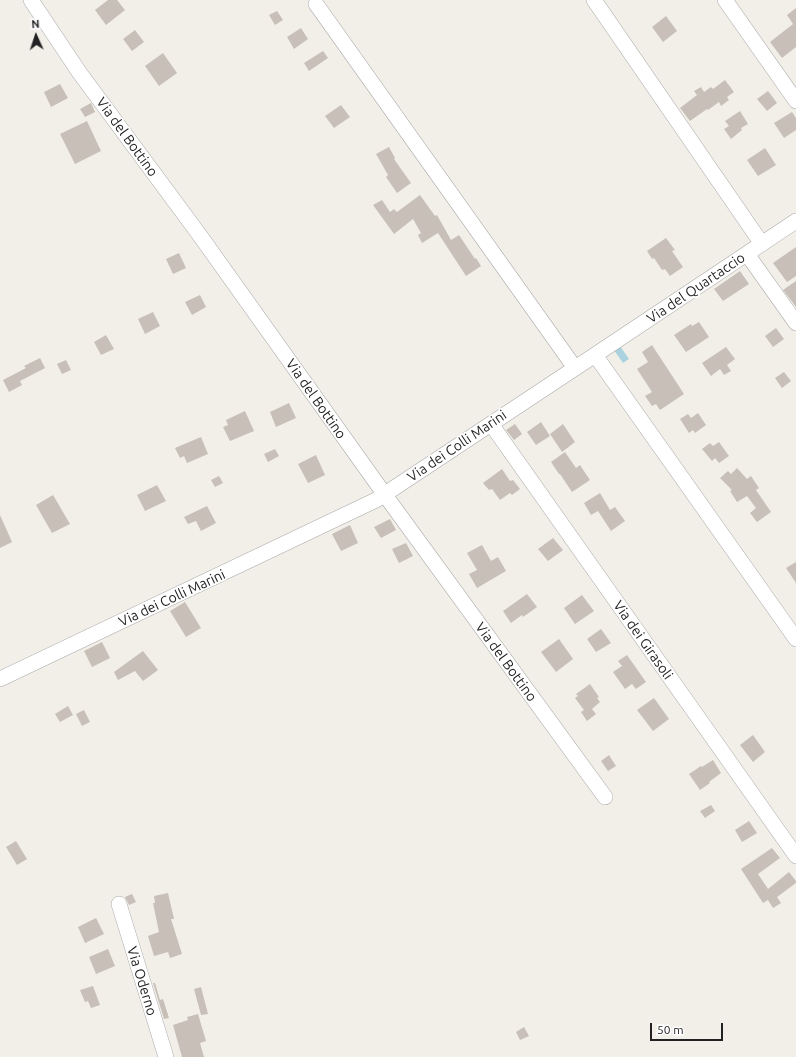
<!DOCTYPE html>
<html>
<head>
<meta charset="utf-8">
<style>
  body { margin:0 }
  #map { position:relative; width:796px; height:1057px; overflow:hidden; background:#f2efe9; font-family:Ubuntu,sans-serif }
  canvas { display:block }
  .north { position:absolute; left:16px; top:16px; width:40px; height:40px; -webkit-text-stroke:3px #fff; paint-order:stroke; rotate:357deg; font-size:11px; font-weight:700; line-height:16px; text-align:center; color:#222 }
  .north::after { content:''; display:block; margin:auto; width:14px; height:18px; background:#222; clip-path:polygon(50% 0,100% 100%,50% 72%,0 100%) }
  .scale { position:absolute; left:650px; top:1023px; width:73px; height:18px; box-sizing:border-box; border:2px solid #222; border-top:0; padding-left:5px; font-size:12px; line-height:14px; white-space:nowrap; color:#222; -webkit-text-stroke:3px #fff; paint-order:stroke }
</style>
</head>
<body>
<div id="map">
<canvas width="796" height="1057"></canvas>
<div class="north">N</div>
<div class="scale">50 m</div>
</div>
<script>
const c = document.querySelector('canvas').getContext('2d');
c.lineJoin = 'round';
function fillPath(path, color) {
  c.fillStyle = color;
  c.fill(path, 'evenodd');
}
function poly(rows) {
  const path = new Path2D();
  for (const r of rows) {
    path.moveTo(r[0], r[1]);
    for (let i = 2; i < r.length; i += 2) path.lineTo(r[i], r[i + 1]);
  }
  return path;
}
function strokePath(path, color, width, dash) {
  c.strokeStyle = color;
  c.lineWidth = width;
  c.lineCap = dash ? 'butt' : 'round';
  c.setLineDash(dash || []);
  c.stroke(path);
}
function drawText(font, color, halo, rows, align = 'center') {
  c.font = font + ' Ubuntu,sans-serif';
  c.lineWidth = 3.5;
  c.setLineDash([]);
  c.textBaseline = 'middle';
  c.strokeStyle = halo;
  c.fillStyle = color;
  for (const [text, x, y, turn = 0] of rows) {
    c.save();
    c.translate(x, y);
    c.rotate((+turn || 0) * Math.PI / 180);
    c.textAlign = isNaN(turn) ? turn : align;
    if (halo) c.strokeText(text, 0, 0);
    c.fillText(text, 0, 0);
    c.restore();
  }
}
fillPath(poly([
  [620,346,629,359,623,363,614,350]
]), '#aad3df');
fillPath(poly([
  [108,0,117,0,125,10,106,25,95,10],
  [796,8,796,47,782,58,770,42,793,24,787,15],
  [277,11,283,20,275,25,269,15],
  [666,16,677,31,663,42,652,27],
  [301,28,308,39,294,49,287,37],
  [135,30,144,42,132,51,123,39],
  [323,51,328,58,309,71,304,63],
  [163,53,177,73,159,86,145,66],
  [725,80,734,92,727,97,729,100,721,106,719,102,708,110,707,109,690,121,680,108,697,95,694,91,701,87,704,92,711,87,713,89],
  [60,84,68,98,51,107,44,92],
  [768,91,777,103,767,111,757,99],
  [91,103,95,112,85,117,80,109],
  [341,105,350,117,334,128,325,116],
  [740,111,748,124,741,128,742,130,731,139,724,129,729,126,725,121],
  [792,112,796,118,796,130,784,138,774,123],
  [87,121,101,151,75,164,60,134],
  [389,147,395,158,394,159,411,183,397,193,386,177,388,175,376,154],
  [765,148,776,165,758,176,747,160],
  [420,195,435,216,437,215,451,240,459,235,475,259,476,258,481,266,466,276,438,233,422,243,418,235,421,233,413,219,394,234,373,205,382,200,390,212,394,209,397,212],
  [666,238,675,250,672,251,683,267,670,276,665,269,662,270,654,258,652,259,647,251],
  [796,247,796,276,787,282,773,263],
  [179,253,186,268,173,274,166,259],
  [740,271,749,284,723,301,714,289],
  [796,281,796,307,783,290],
  [200,295,206,307,192,315,185,302],
  [153,312,160,326,145,334,138,319],
  [699,322,709,337,686,352,674,335,691,324,692,326],
  [776,328,784,339,773,347,765,336],
  [106,335,114,349,101,355,94,342],
  [652,345,684,394,660,410,656,404,652,406,645,396,652,392,637,369,648,362,642,352],
  [726,347,735,359,727,365,731,371,724,375,720,369,711,376,702,363],
  [40,358,45,368,20,381,22,385,9,392,3,380,26,368,24,366],
  [66,360,71,370,62,374,57,364],
  [784,372,791,381,782,388,775,378],
  [289,403,296,418,276,427,270,412],
  [245,411,254,431,230,441,223,427,228,425,226,420],
  [698,413,706,425,695,433,693,430,689,433,680,419,688,414,691,418],
  [541,422,550,436,536,445,527,432],
  [515,424,522,434,514,440,506,430],
  [563,424,575,442,562,452,550,434],
  [201,437,208,454,187,463,184,456,180,458,175,448],
  [719,442,729,456,719,463,715,458,712,461,702,449,710,443,713,446],
  [275,449,279,456,268,462,264,454],
  [565,452,576,468,580,465,590,480,572,492,560,474,559,474,551,462],
  [316,455,325,475,308,483,298,464],
  [737,468,747,479,751,476,759,488,756,490,771,512,757,522,750,513,756,508,747,496,737,502,730,491,732,490,720,478,728,471,731,474],
  [502,469,510,481,513,480,520,489,512,495,510,493,500,500,492,489,489,490,483,483],
  [219,476,223,483,215,487,211,480],
  [157,485,166,501,145,511,137,495],
  [600,493,610,510,615,507,625,521,611,531,598,511,591,515,584,503],
  [53,495,70,524,52,533,36,505],
  [207,506,216,523,201,531,196,521,188,524,184,517],
  [0,515,12,542,0,548],
  [390,519,396,530,381,538,374,527],
  [350,525,358,543,341,551,332,534],
  [553,538,563,550,548,561,538,549],
  [406,543,413,556,399,563,392,549],
  [482,545,491,561,498,557,506,571,477,588,469,574,477,570,467,553],
  [796,562,796,583,786,568],
  [527,594,537,607,523,617,522,615,511,623,503,611],
  [582,595,594,611,575,624,564,608],
  [185,602,201,628,186,637,170,611],
  [601,629,611,643,596,652,587,639],
  [559,639,573,659,556,672,541,652],
  [102,642,110,658,92,667,84,651],
  [143,651,158,670,143,681,135,671,118,680,114,672],
  [627,655,646,682,636,689,632,684,625,689,613,672,622,666,618,661],
  [590,684,599,697,597,698,600,702,592,709,596,714,587,721,581,712,584,710,575,698,578,696,576,694],
  [654,698,669,719,653,731,637,710],
  [68,706,73,715,60,722,55,714],
  [84,710,90,722,82,726,76,714],
  [753,735,765,752,753,762,740,745],
  [609,755,616,766,608,771,601,761],
  [713,760,721,773,709,782,710,783,700,790,689,774,701,766,702,767],
  [711,805,715,811,705,818,700,811],
  [749,821,757,833,742,842,735,830],
  [16,841,27,859,17,865,6,847],
  [772,848,780,858,758,874,768,889,789,872,796,881,796,883,777,897,781,903,773,908,768,900,763,903,741,869],
  [168,893,174,919,171,919,182,954,170,958,168,952,154,956,148,936,159,932,153,903,155,903,154,896],
  [132,894,136,902,129,905,125,897],
  [96,918,104,934,85,943,78,927],
  [108,949,115,966,96,974,89,957],
  [153,983,155,983,160,1000,163,999,169,1018,164,1019],
  [93,986,100,1005,91,1008,88,1001,85,1002,80,990],
  [201,987,208,1014,201,1015,194,989],
  [198,1014,206,1041,200,1043,204,1057,182,1057,173,1025,188,1020,187,1017],
  [524,1027,529,1036,520,1040,516,1032]
]), '#c7bfb8');
const minor = poly([
  [31,0,79,72,201,237,385,495,605,797],
  [594,0,762,244],
  [725,0,796,101],
  [316,4,575,368],
  [747,254,796,323],
  [595,355,796,221],
  [491,424,796,856],
  [0,679,376,500,595,355,796,639],
  [119,904,166,1057]
]);
strokePath(minor, '#a9a9a9', 16);
strokePath(minor, '#fff', 15);
drawText('14px', '#222', '#fff', [
  ["Via del Bottino",127,137,54],
  ["Via del Quartaccio",696,288,-34],
  ["Via del Bottino",316,399,55],
  ["Via dei Colli Marini",457,446,-34],
  ["Via dei Colli Marini",172,598,-25],
  ["Via dei Girasoli",643,640,55],
  ["Via del Bottino",506,662,54],
  ["Via Oderno",142,981,73]
]);
</script>
</body>
</html>
